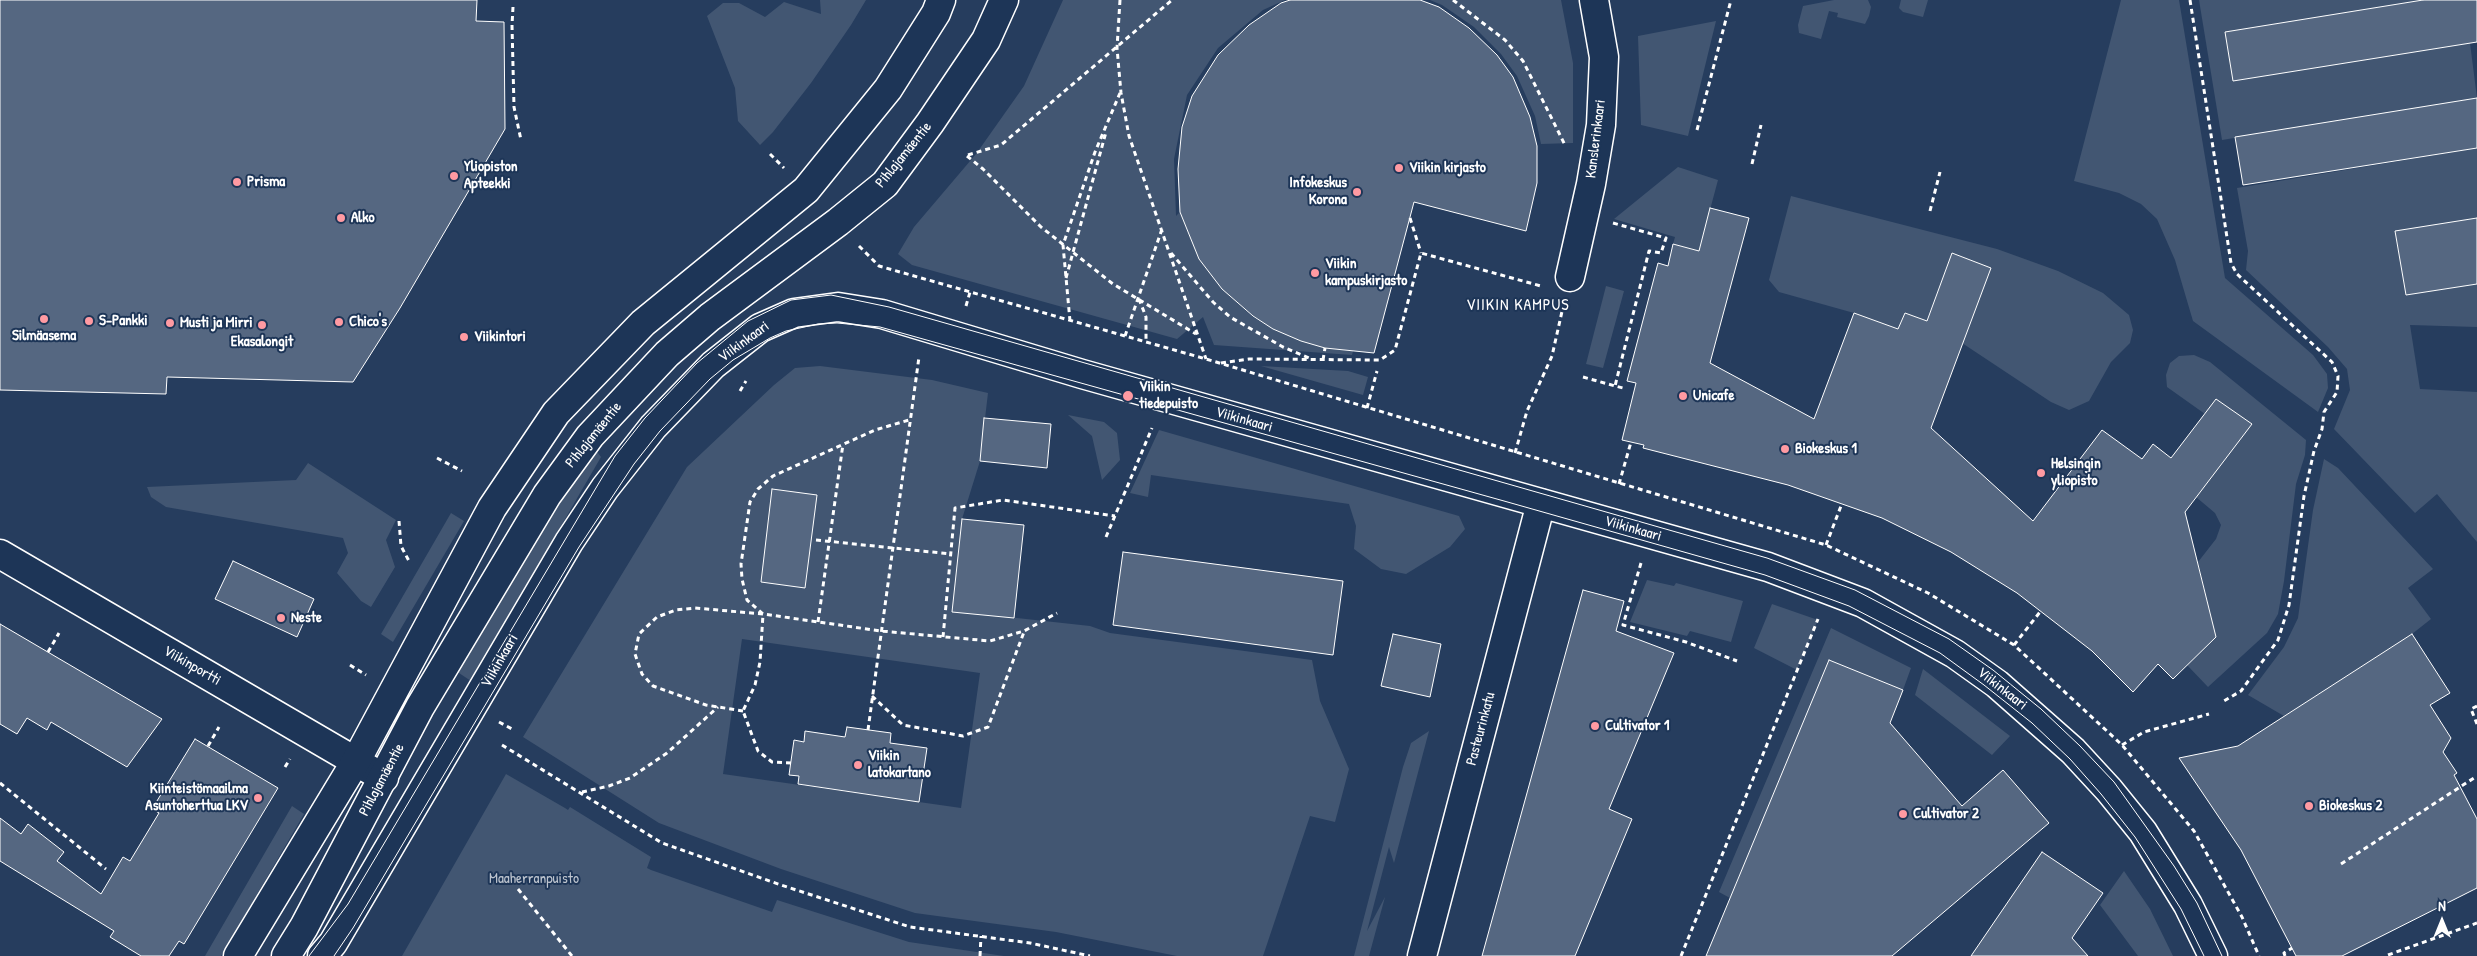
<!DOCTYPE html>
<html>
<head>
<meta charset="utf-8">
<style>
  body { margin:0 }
  #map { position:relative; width:2477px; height:956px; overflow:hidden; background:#263d5e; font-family:"Patrick Hand",sans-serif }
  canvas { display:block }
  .north { position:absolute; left:2417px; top:896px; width:50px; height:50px; -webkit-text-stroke:4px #1d3557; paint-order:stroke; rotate:0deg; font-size:14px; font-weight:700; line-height:20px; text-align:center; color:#fff }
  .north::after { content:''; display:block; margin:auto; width:18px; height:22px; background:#fff; clip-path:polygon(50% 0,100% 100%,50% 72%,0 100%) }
</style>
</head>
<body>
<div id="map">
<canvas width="2477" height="956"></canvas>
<div class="north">N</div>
</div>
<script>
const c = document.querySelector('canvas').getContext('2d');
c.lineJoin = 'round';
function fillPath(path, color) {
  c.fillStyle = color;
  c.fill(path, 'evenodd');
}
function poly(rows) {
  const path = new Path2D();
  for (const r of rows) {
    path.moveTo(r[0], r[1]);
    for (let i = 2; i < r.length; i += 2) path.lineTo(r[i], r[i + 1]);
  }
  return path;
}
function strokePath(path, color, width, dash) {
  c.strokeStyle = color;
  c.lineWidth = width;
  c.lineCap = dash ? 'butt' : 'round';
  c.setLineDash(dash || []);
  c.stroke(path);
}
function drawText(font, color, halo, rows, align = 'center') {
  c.font = font + ' "Patrick Hand",sans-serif';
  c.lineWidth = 4;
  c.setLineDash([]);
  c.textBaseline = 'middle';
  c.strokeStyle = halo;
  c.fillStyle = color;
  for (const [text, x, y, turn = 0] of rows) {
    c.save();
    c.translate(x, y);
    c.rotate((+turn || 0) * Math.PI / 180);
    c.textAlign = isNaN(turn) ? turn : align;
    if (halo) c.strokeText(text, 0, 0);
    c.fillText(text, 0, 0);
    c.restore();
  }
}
fillPath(poly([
  [820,0,866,0,851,25,811,83,773,132,760,145,738,121,735,88,707,16,723,3,739,3,765,17,784,2,821,14],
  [1063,0,1285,0,1263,10,1218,48,1187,95,1174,159,1176,216,1180,212,1199,259,1222,289,1253,317,1273,329,1301,341,1325,348,1353,351,1352,355,1214,345,1203,317,1177,339,912,265,898,254,914,227,976,154,1024,86],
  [1430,0,1561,0,1573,63,1573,143,1541,144,1535,116,1517,76,1501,54,1474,27,1442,5],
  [1834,0,1868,0,1871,7,1869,16,1865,24,1837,17,1838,13,1829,11,1821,39,1799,33,1798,25,1803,6],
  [1901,0,1928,0,1923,17,1903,12,1899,8],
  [2121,0,2179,0,2225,278,2313,355,2327,374,2328,388,2318,412,2193,321,2175,260,2157,219,2141,204,2119,193,2074,181],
  [2199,0,2423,0,2226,32,2233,81,2470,43,2477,98,2222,140],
  [1716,21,1688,136,1641,125,1638,36],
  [2477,148,2477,218,2395,232,2406,295,2477,284,2477,327,2410,325,2420,389,2477,392,2477,542,2437,494,2415,513,2334,429,2350,390,2347,369,2328,347,2246,270,2248,251,2237,188],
  [1678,167,1718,180,1699,251,1673,244,1675,237,1614,219],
  [1791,196,1997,249,2058,271,2103,293,2129,315,2133,330,2130,343,2111,362,2089,401,2069,410,2051,402,1962,343,1990,268,1952,253,1927,321,1905,313,1898,329,1854,313,1779,292,1769,280],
  [1606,286,1624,291,1603,368,1586,364],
  [2194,355,2210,362,2306,440,2305,455,2296,484,2284,581,2278,614,2267,633,2208,687,2187,665,2216,637,2198,562,2216,539,2221,525,2215,513,2196,497,2205,414,2167,387,2166,375,2170,363,2179,356],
  [820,366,932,380,988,393,980,461,962,519,953,611,1090,626,1110,633,1312,660,1320,701,1349,769,1335,822,1310,816,1263,956,1177,956,1056,932,915,913,781,869,659,823,523,737,687,467,774,385,795,368],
  [742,639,980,673,961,808,723,774],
  [1261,366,1348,371,1368,377,1363,395],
  [1068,415,1104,422,1117,433,1120,460,1102,480,1092,436],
  [1159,430,1459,516,1465,529,1450,547,1406,574,1381,569,1354,549,1356,526,1349,504,1151,475,1148,497,1130,493],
  [595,449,601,457,471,681,456,671,553,506],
  [2324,459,2338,468,2433,569,2408,588,2431,619,2412,634,2284,716,2248,695,2284,647,2298,618,2313,510],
  [308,463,396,520,386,540,395,567,371,607,361,601,337,573,348,553,343,538,166,507,151,497,147,487,296,480],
  [451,513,464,521,393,642,381,634],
  [1647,580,1674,586,1676,583,1743,601,1731,642,1690,631,1687,636,1630,622],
  [1772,604,1818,620,1797,670,1754,648],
  [1831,628,1911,668,1903,690,1829,660,1730,898,1719,892],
  [1923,669,2010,736,1992,755,1915,695],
  [1429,731,1394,863,1389,847,1367,931,1385,897,1369,956,1354,956,1403,767,1411,743],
  [506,774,565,808,568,810,570,807,651,857,647,868,651,870,772,912,777,900,909,942,1004,956,402,956],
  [292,806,304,814,221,956,205,956],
  [2124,871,2150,909,2173,956,2138,956,2100,905]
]), '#425672');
const building = poly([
  [0,0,477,0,476,21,504,22,505,129,400,308,353,382,167,377,166,394,0,390,0,0],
  [1290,0,1420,0,1439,7,1469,28,1497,55,1513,77,1530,117,1537,146,1537,183,1526,231,1414,202,1374,353,1325,348,1301,341,1273,329,1253,316,1222,289,1199,259,1180,212,1178,169,1182,127,1192,96,1218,55,1249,25,1281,3,1290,0],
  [2423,0,2477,0,2477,42,2233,81,2225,32,2423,0],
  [2477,98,2477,148,2243,185,2235,137,2477,98],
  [1710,208,1749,218,1710,363,1814,419,1854,313,1898,329,1905,313,1927,321,1952,253,1991,268,1931,428,2033,521,2102,430,2142,459,2153,444,2171,458,2216,399,2252,424,2185,512,2216,637,2173,679,2158,664,2133,692,2092,651,2017,593,1951,552,1882,518,1788,485,1643,448,1644,445,1622,440,1636,383,1627,381,1658,263,1668,266,1673,244,1699,251,1710,208],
  [2477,218,2477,284,2406,295,2395,231,2477,218],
  [984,418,1051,424,1047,468,980,461,984,418],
  [772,489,817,495,805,588,761,582,772,489],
  [962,519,1024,525,1014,618,952,612,962,519],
  [1123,552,1343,581,1333,655,1113,625,1123,552],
  [233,561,314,599,297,637,215,599,233,561],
  [1583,590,1624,601,1616,631,1674,653,1609,809,1632,819,1575,956,1482,956,1583,590],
  [0,624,162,719,127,767,51,722,47,730,27,718,17,734,0,724,0,624],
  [1393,634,1441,644,1430,697,1381,686,1393,634],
  [2412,634,2450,693,2430,705,2451,738,2443,752,2457,773,2454,775,2477,819,2477,888,2342,956,2296,956,2241,850,2179,758,2238,746,2412,634],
  [1829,660,1903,690,1890,723,1962,806,2003,770,2049,823,1892,956,1706,956,1829,660],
  [847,727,891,733,890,743,927,748,919,802,798,784,799,776,789,775,794,740,804,742,805,731,845,737,847,727],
  [195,739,278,788,184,944,179,941,169,956,141,956,110,937,114,931,0,861,0,818,21,834,28,824,64,852,57,861,101,894,123,857,130,861,159,813,152,809,195,739],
  [2042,852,2103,893,2072,938,2088,956,1971,956,2042,852]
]);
fillPath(building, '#556781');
strokePath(building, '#fff', 1);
const minor = poly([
  [1570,277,1591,184,1601,125,1604,57,1594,0],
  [0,554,384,778],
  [322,956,333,943,569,542,605,488,653,427,713,365,760,328,794,313,838,307,882,314,1082,374,1768,567,1863,603,1955,654,1997,684,2073,751,2109,790,2143,832,2188,905,2213,956],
  [1422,956,1541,503]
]);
const major = poly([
  [238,956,356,761,492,508,556,413,643,323,806,190,888,89,936,13,941,0],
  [286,956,304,927,420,707,547,495,590,436,667,354,710,317,838,222,885,184,930,123,986,40,1004,0]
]);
strokePath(minor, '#fff', 31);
strokePath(major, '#fff', 31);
strokePath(poly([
  [1120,0,1117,48,1121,93,1129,136,1206,359],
  [1453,0,1505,40,1523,61,1565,145],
  [2190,0,2231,263,2237,274,2332,362,2338,376,2337,392,2324,412,2322,429,2314,451,2304,496,2289,605,2278,640,2241,691,2222,702],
  [513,7,512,25,514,107,521,140],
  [1697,130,1731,0],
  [770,154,784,168],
  [968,155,1001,145,1172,0],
  [967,156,983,169,1041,227,1113,284,1196,334],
  [1752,164,1761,125],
  [1930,211,1940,172],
  [1410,218,1421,253],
  [1613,223,1666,238,1661,253,1649,251,1615,386,1623,388],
  [859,246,879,266,1206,359,1826,545,1928,593,2014,645,2122,745,2194,831,2242,917,2259,956],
  [1171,253,1213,302,1230,317,1283,347,1309,358],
  [1066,278,1106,132],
  [1139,299,1146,317,1146,342],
  [966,306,970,292],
  [1070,321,1063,245,1095,152,1120,93],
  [1125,336,1162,229],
  [1323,360,1325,348],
  [1221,363,1249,359,1380,360,1395,350,1421,253,1541,286],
  [1583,377,1615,386],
  [740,391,746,381],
  [1367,408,1377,371],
  [1515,453,1527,411,1552,356,1563,307],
  [437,458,462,471],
  [1619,484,1631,442],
  [399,521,401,546,410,563],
  [1106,537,1152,428],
  [816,540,951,554],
  [1826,545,1841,506],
  [1641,563,1623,625,1686,642,1737,661],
  [818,622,843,444],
  [943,637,955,508,1003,500,1115,516],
  [2014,645,2040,612],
  [48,652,59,633],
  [350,665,366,675],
  [872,696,903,725,963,736,988,727,1024,632],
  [2477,706,2471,709,2477,724],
  [743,711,706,705,653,686,642,674,635,654,639,634,657,617,676,610,695,608,763,614,881,631,990,641,1024,631,1057,613],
  [499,722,512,729],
  [868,730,919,357],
  [502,745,662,843,781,885,910,927,1030,943,1090,956],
  [2122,745,2144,732,2209,714],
  [208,746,219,727],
  [791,763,772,762,758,751,743,711,755,685,760,662,763,614,747,600,742,579,741,564,750,502,758,489,773,476,875,430,909,420],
  [285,767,290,759],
  [0,783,106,869],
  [582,792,609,786,630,778,667,753,718,707],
  [2341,864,2477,776],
  [518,889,572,956],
  [2388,955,2477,923],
  [980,956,981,936],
  [1681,956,1818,619],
  [2285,956,2284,953,2292,948]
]), '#fff', 3, [5, 4]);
strokePath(minor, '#1d3557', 28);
strokePath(major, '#1d3557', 28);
strokePath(poly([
  [309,956,348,904,615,456,645,418,697,363,748,321,791,300,831,295,889,307,1767,558,1855,590,1949,639,1993,670,2041,709,2080,746,2114,782,2174,866,2197,903,2222,956],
  [334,956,353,928,579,547,634,464,660,431,710,379,733,360,770,338,786,331,818,324,837,323,880,327,1504,501,1765,575,1849,606,1940,653,1984,685,2032,723,2070,759,2101,794,2135,837,2181,909,2204,956]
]), '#fff', 1);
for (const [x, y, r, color] of [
  [1399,168,5,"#ff9aa2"],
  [454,176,5,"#ff9aa2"],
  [237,182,5,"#ff9aa2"],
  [1357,192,5,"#ff9aa2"],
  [341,218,5,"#ff9aa2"],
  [1315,273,5,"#ff9aa2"],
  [44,319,5,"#ff9aa2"],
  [89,321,5,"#ff9aa2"],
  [339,322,5,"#ff9aa2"],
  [170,323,5,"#ff9aa2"],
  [262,325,5,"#ff9aa2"],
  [464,337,5,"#ff9aa2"],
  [1128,396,6,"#ff9aa2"],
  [1683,396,5,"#ff9aa2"],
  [1785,449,5,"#ff9aa2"],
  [2041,473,5,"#ff9aa2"],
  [281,618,5,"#ff9aa2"],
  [1595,726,5,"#ff9aa2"],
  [858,765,5,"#ff9aa2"],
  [258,798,5,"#ff9aa2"],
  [2309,806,5,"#ff9aa2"],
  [1903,814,5,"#ff9aa2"]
]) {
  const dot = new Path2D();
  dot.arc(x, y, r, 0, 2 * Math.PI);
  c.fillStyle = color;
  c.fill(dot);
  strokePath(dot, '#1d3557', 2);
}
drawText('15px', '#fff', '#1d3557', [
  ["Kanslerinkaari",1596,139,-83],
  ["Pihlajamäentie",904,155,-51],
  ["Viikinkaari",744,342,-36],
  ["Viikinkaari",1244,420,16],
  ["Pihlajamäentie",594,435,-51],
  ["Viikinkaari",1633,529,16],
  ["Viikinkaari",500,661,-60],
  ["Viikinportti",192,666,30],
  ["Viikinkaari",2002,689,38],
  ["Pasteurinkatu",1481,729,-75],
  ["Pihlajamäentie",382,780,-62]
]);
drawText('bold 15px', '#fff', '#1d3557', [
  ["Yliopiston",464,167],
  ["Apteekki",464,184],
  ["Viikin kirjasto",1409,168],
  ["Prisma",247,182],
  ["Infokeskus",1347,183,"right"],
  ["Korona",1347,200,"right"],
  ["Alko",351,218],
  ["Viikin",1325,264],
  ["kampuskirjasto",1325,281],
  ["S-Pankki",99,321],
  ["Chico's",349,322],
  ["Musti ja Mirri",180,323],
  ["Silmäasema",44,336,"center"],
  ["Viikintori",474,337],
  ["Ekasalongit",262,342,"center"],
  ["Viikin",1139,387],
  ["tiedepuisto",1139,404],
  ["Unicafe",1693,396],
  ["Biokeskus 1",1795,449],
  ["Helsingin",2051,464],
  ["yliopisto",2051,481],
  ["Neste",291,618],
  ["Cultivator 1",1605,726],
  ["Viikin",868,756],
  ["latokartano",868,773],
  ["Kiinteistömaailma",248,789,"right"],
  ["Asuntoherttua LKV",248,806,"right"],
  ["Biokeskus 2",2319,806],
  ["Cultivator 2",1913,814]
], 'left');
drawText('15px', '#bdc4ce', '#1d3557', [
  ["Maaherranpuisto",534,879]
]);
c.letterSpacing = '1px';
drawText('16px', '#fff', '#1d3557', [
  ["VIIKIN KAMPUS",1518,306]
]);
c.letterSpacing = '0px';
</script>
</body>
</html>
